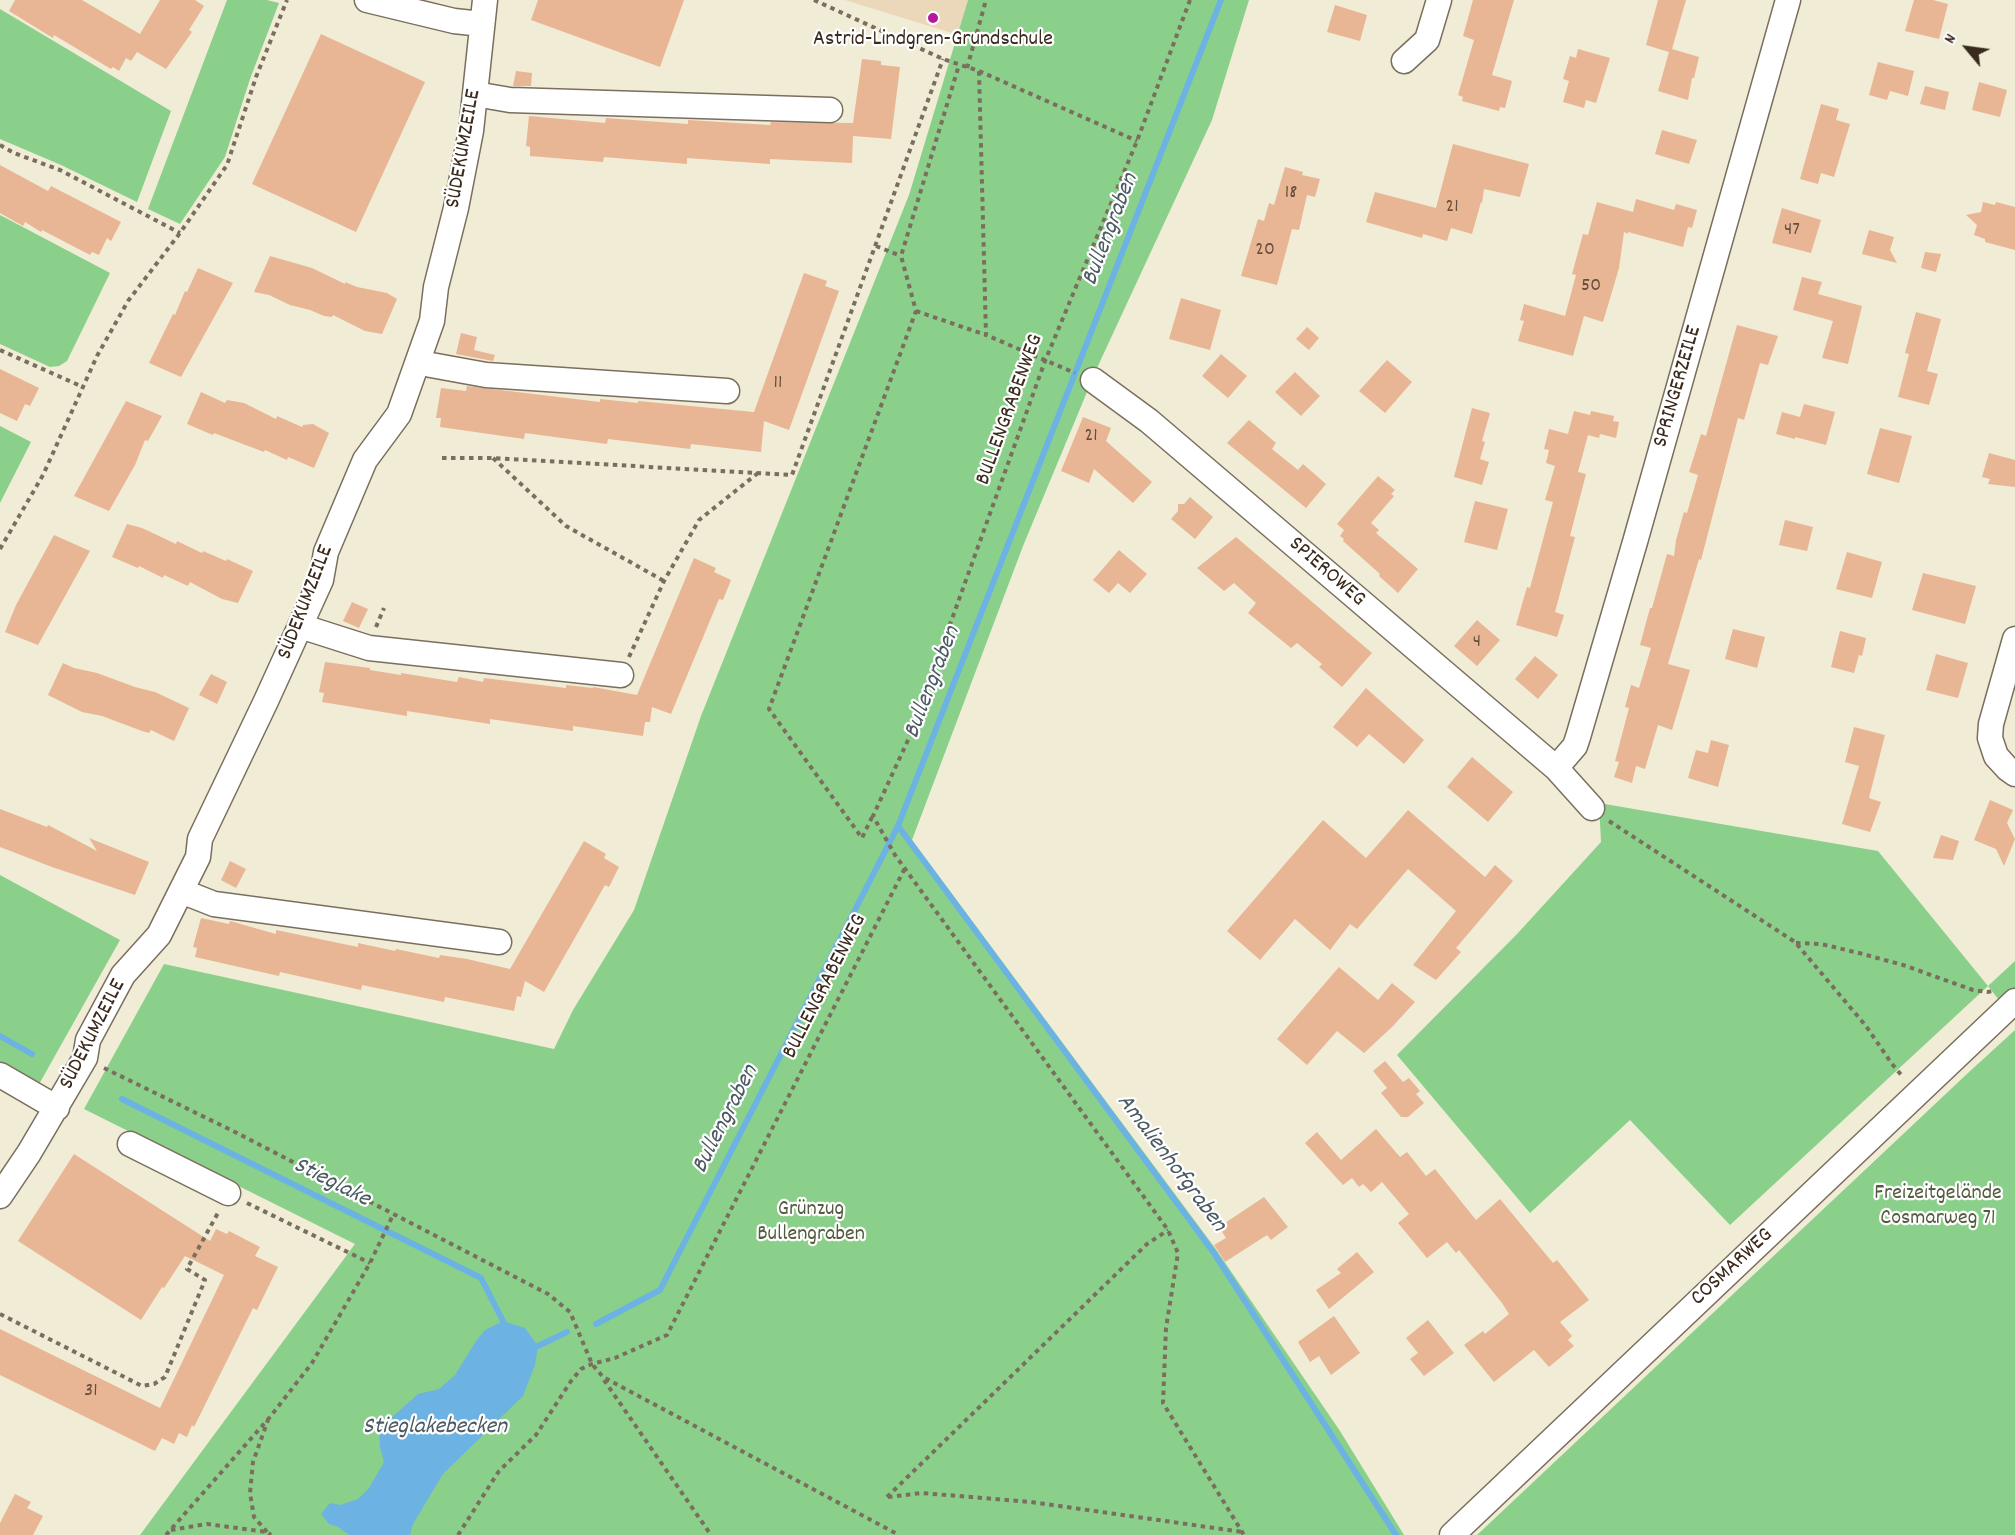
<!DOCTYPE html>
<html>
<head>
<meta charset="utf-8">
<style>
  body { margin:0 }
  #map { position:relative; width:2015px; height:1535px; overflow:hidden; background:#f0ecd6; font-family:Dekko,sans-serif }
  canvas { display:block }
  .north { position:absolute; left:1937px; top:18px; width:60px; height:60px; -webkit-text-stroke:4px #fff; paint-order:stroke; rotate:299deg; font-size:16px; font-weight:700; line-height:24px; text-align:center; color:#3b2a1e }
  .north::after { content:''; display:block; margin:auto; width:21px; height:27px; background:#3b2a1e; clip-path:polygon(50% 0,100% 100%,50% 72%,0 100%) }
</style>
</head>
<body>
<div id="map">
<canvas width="2015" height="1535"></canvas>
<div class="north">N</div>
</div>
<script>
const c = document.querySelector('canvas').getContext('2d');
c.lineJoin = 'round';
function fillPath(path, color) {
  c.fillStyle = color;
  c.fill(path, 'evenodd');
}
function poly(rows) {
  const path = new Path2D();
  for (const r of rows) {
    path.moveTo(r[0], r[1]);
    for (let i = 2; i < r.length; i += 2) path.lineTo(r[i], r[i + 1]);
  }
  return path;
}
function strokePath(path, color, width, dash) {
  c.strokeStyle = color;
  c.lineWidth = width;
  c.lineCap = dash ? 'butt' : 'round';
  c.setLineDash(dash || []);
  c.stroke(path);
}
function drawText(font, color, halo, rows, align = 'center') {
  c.font = font + ' Dekko,sans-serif';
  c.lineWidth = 4.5;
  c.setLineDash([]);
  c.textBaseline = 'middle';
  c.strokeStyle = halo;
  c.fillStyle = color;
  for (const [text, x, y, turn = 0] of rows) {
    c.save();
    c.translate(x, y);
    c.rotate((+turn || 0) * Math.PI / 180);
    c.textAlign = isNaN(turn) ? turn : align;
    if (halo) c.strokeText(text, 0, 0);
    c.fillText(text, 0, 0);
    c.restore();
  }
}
fillPath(poly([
  [845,0,968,0,958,35]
]), '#ebd8ba');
fillPath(poly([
  [227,0,267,0,279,3,250,79,225,157,180,224,148,209],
  [968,0,1249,0,1212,120,1097,368,1023,546,912,840,1215,1248,1340,1431,1404,1535,140,1535,355,1244,84,1109,164,964,554,1049,573,1010,634,910,701,716,909,195],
  [0,9,171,111,137,202,61,165,0,139],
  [0,215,110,273,67,361,59,366,50,367,0,344],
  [0,426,31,442,0,503],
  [1599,803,1878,851,1988,986,2015,961,2015,991,2002,1004,1988,986,1730,1225,1630,1120,1530,1213,1397,1055,1518,933,1601,842],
  [0,875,120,940,38,1086,0,1064],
  [2015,1030,2015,1535,1477,1535,1968,1073]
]), '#8ad08a');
fillPath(poly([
  [503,1321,525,1328,538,1346,535,1365,523,1396,443,1474,413,1524,410,1535,349,1535,338,1527,329,1524,321,1514,330,1503,340,1505,358,1499,369,1488,384,1462,380,1447,379,1429,418,1394,439,1389,455,1375,476,1341,485,1330]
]), '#6cb3e3');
strokePath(poly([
  [898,826,1214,1253,1396,1535],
  [0,1036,32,1054],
  [122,1099,481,1278,503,1321],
  [596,1324,660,1290,898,826,1221,0],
  [538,1346,567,1332]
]), '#6cb3e3', 6);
fillPath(poly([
  [15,0,82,0,140,34,160,0,195,0,204,6,189,30,192,32,166,69,137,52,131,61,126,58,119,71,113,67,111,69,54,35,53,38,9,11],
  [538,0,684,0,660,67,531,20],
  [1473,0,1514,0,1492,75,1512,81,1505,108,1500,107,1499,111,1462,101,1463,97,1458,95,1474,40,1463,36],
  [1658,0,1686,0,1672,49,1699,57,1694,78,1692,78,1688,100,1658,91,1669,52,1646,45],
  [1914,0,1933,0,1948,4,1939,39,1905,31],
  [1335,5,1367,15,1360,41,1327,32],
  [321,34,425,82,356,232,252,184],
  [1578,49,1610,58,1596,103,1586,100,1584,108,1563,102,1569,81,1563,79,1570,56,1576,58],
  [862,59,881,61,881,65,900,67,891,139,853,136,852,163,770,159,770,164,687,158,687,164,604,157,603,162,530,156,530,147,526,146,529,116,605,123,606,118,688,124,688,120,770,125,771,122,853,123],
  [1878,62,1914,71,1908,96,1890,91,1887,100,1869,95],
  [516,71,532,73,531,86,513,86],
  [1979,82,2007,90,2000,117,1972,110],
  [1925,86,1949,92,1945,110,1920,104],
  [1821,104,1839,109,1836,120,1850,124,1834,177,1821,173,1818,184,1800,179],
  [1662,130,1697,140,1689,164,1655,154],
  [1453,144,1529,164,1520,197,1484,189,1482,203,1481,202,1472,234,1451,228,1447,241,1423,234,1422,238,1366,222,1375,192,1436,208],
  [0,165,48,191,51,186,121,222,111,241,107,238,99,255,92,252,90,255,42,230,41,232,25,222,23,226,0,213],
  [1285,167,1303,172,1302,175,1320,179,1315,197,1307,195,1299,230,1292,229,1277,285,1241,276,1258,219,1264,221,1269,203,1274,205],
  [1636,199,1674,210,1676,204,1697,210,1692,228,1688,227,1683,247,1628,232,1628,234,1624,232,1619,268,1603,322,1584,316,1573,356,1518,341,1524,321,1520,320,1524,304,1565,316,1576,275,1572,274,1583,234,1588,235,1597,202,1633,212],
  [1983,202,1995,205,1996,202,2015,207,2015,250,1985,242,1985,239,1974,235,1977,225,1966,215,1981,212],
  [1782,208,1821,220,1811,253,1772,243],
  [1869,230,1894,237,1890,250,1897,263,1862,254],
  [1925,252,1941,254,1936,272,1921,268],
  [270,256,312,268,345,284,345,282,357,287,387,293,397,299,382,334,365,331,333,315,332,317,324,316,310,310,290,305,269,295,254,292],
  [198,268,233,283,181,377,149,363,173,314,175,315,185,291,187,292],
  [804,273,827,281,825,286,839,291,789,430,764,421,761,452,691,444,690,449,608,439,607,444,525,433,524,439,440,427,441,418,436,418,441,388,466,391,467,386,600,402,600,399,638,403,638,401,754,412],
  [1802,277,1822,282,1818,294,1862,306,1848,364,1822,358,1833,321,1793,310],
  [1181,298,1221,310,1210,350,1169,339],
  [1916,312,1941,319,1927,371,1938,374,1929,405,1898,397,1909,354,1905,353],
  [1737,325,1778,336,1768,365,1760,363,1744,420,1738,418,1701,560,1699,559,1668,664,1690,670,1672,730,1658,725,1645,769,1636,766,1632,783,1614,777,1619,762,1615,761,1629,708,1625,707,1631,685,1639,688,1651,648,1640,645,1650,608,1652,608,1667,554,1674,556,1676,540,1684,512,1687,513,1698,475,1689,472,1701,434,1706,436],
  [1307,327,1319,338,1309,350,1296,339],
  [461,333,477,337,474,350,495,355,493,361,456,354],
  [1221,354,1247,376,1228,398,1202,376],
  [1387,360,1412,382,1385,413,1359,391],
  [0,369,39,388,30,406,25,404,17,421,0,413],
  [1295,372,1320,396,1301,416,1275,392],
  [201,392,225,403,227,400,244,403,276,419,277,416,302,427,303,425,313,424,329,433,314,468,288,457,287,460,265,450,264,452,214,433,213,435,187,424],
  [126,401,162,416,148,441,145,440,135,465,109,511,74,496],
  [1804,404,1835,412,1826,445,1795,437,1795,439,1776,434,1782,412,1800,417],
  [1472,408,1490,413,1482,441,1485,442,1480,459,1489,462,1482,485,1454,477],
  [1574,411,1590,415,1591,411,1614,416,1613,421,1619,422,1616,438,1600,434,1599,438,1588,435,1578,472,1586,474,1570,536,1575,537,1555,612,1564,615,1557,637,1516,625,1527,587,1530,588,1553,502,1545,500,1555,466,1546,463,1549,450,1544,449,1549,429,1568,434],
  [1083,417,1111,428,1106,441,1152,482,1133,503,1094,469,1089,483,1061,471],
  [1249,420,1276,443,1272,449,1298,470,1303,464,1326,484,1306,508,1227,443],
  [1880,428,1912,436,1899,483,1867,474],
  [1989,453,2015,460,2015,487,1988,484,1990,479,1982,477],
  [1378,476,1395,490,1391,494,1394,496,1371,523,1379,530,1376,533,1418,569,1398,593,1379,576,1380,574,1343,541,1344,539,1340,536,1344,530,1337,524],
  [1190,497,1213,517,1195,539,1171,519,1178,511,1178,504,1184,504],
  [1475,501,1508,509,1497,550,1464,542],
  [1785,520,1813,527,1807,551,1779,545],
  [127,524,142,528,176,544,177,541,202,553,203,551,226,561,227,559,253,571,238,603,222,599,190,582,188,586,164,575,163,578,139,566,138,568,112,557],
  [54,535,90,551,38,645,5,632,16,605],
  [1236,537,1372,653,1342,687,1319,667,1322,664,1297,643,1291,648,1248,613,1256,603,1234,583,1224,591,1197,568],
  [1119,550,1147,574,1130,593,1118,583,1109,593,1093,580],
  [1847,552,1882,562,1872,598,1836,589],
  [694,558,716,568,714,572,731,580,723,600,719,599,671,714,652,707,650,722,645,722,643,736,573,726,573,731,490,719,490,724,407,711,407,716,322,702,324,693,319,692,325,662,370,668,370,670,401,675,401,673,457,682,459,677,483,682,484,678,566,688,566,685,593,688,593,687,637,695],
  [1923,573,1976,586,1965,624,1912,610],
  [352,602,368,609,359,628,343,621],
  [1477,620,1500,640,1477,666,1454,646],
  [1733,629,1765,637,1757,668,1725,659],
  [1840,631,1866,638,1862,656,1859,655,1854,673,1831,667],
  [1936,654,1968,663,1958,698,1926,690],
  [1535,656,1558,675,1538,699,1515,679],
  [63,663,74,668,97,673,135,687,155,692,189,708,174,741,151,730,149,733,142,731,102,716,82,712,48,695],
  [211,674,227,682,217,704,199,695],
  [1366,688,1424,740,1404,764,1369,734,1357,747,1333,727],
  [1854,727,1885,735,1869,798,1881,802,1870,832,1842,824,1859,766,1845,762],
  [1711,740,1729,745,1718,787,1688,778,1696,750,1708,753],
  [1472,757,1513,792,1488,822,1447,787],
  [1990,800,2013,810,2007,823,2015,839,2004,866,1996,849,1974,840],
  [0,809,47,827,48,825,97,851,89,838,149,862,135,895,52,867,0,847],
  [1408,810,1485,877,1495,865,1513,881,1456,948,1461,952,1436,980,1413,965,1456,911,1408,869,1357,929,1350,924,1330,950,1295,919,1260,960,1227,931,1323,820,1366,858],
  [1941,835,1959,841,1953,860,1933,858],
  [584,841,606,854,604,858,619,867,609,887,605,885,544,992,525,981,521,997,517,996,514,1011,445,997,444,1002,362,985,361,990,280,972,279,976,195,957,197,948,193,947,201,918,229,924,230,921,276,934,276,930,358,947,358,943,395,951,396,949,439,958,440,955,467,959,510,969],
  [230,861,246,869,236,888,221,880],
  [1339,967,1378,1000,1392,983,1415,1002,1392,1027,1364,1053,1337,1031,1307,1065,1277,1039],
  [1385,1061,1403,1082,1409,1078,1420,1091,1416,1094,1424,1103,1408,1117,1401,1117,1381,1093,1387,1088,1373,1071],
  [1376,1129,1400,1157,1407,1152,1426,1176,1435,1169,1476,1220,1500,1199,1553,1263,1557,1260,1589,1300,1560,1322,1572,1336,1568,1340,1574,1346,1549,1367,1534,1350,1494,1382,1464,1345,1483,1331,1485,1334,1509,1314,1502,1303,1459,1250,1456,1253,1447,1242,1427,1258,1398,1223,1409,1214,1382,1182,1371,1192,1363,1184,1359,1187,1352,1178,1343,1185,1305,1143,1317,1132,1341,1160],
  [74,1154,210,1241,216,1229,227,1234,229,1231,260,1247,255,1256,278,1267,257,1310,253,1308,194,1427,192,1425,187,1437,179,1433,174,1444,162,1438,155,1451,0,1375,0,1329,160,1408,224,1275,185,1256,164,1288,162,1287,141,1320,18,1241],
  [1264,1197,1288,1227,1271,1240,1267,1235,1225,1262,1214,1245,1226,1238,1219,1227],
  [1357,1252,1374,1272,1329,1309,1316,1290,1341,1273,1337,1269],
  [1334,1316,1360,1353,1331,1375,1319,1356,1310,1362,1298,1342],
  [1428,1320,1454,1353,1424,1376,1410,1359,1418,1353,1406,1338],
  [15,1494,31,1502,27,1508,43,1516,33,1535,0,1535,0,1523]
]), '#e8b695');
const minor = poly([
  [367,0,454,21,482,24],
  [1404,61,1427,40,1439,0],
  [475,94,510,100,830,110],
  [418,361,431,365,486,375,727,391],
  [1093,380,1149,421,1556,768,1592,808],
  [300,626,369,648,621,675],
  [2015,639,1991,724,1990,738,1996,756,2008,769,2015,774],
  [1556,768,1575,746,1578,737,1635,542,1788,0],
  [181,891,214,904,499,942],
  [0,1075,57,1108],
  [130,1144,228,1193],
  [0,1196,29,1153,85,1058,88,1040,123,975,159,935,198,857,200,839,266,701,321,580,326,552,365,460,399,414,432,321,436,287,456,208,471,131,485,0],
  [1452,1535,2015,1001]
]);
strokePath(minor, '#7a6e5e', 27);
strokePath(poly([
  [814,0,943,59,979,71,986,335,1075,373],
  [1190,0,1137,141,1045,361,909,738,873,816,895,855,1168,1230,1178,1253,1166,1328,1163,1403,1244,1535],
  [967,68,986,0],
  [979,71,1137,141],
  [0,145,14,153,60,170,180,233],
  [876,246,901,256],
  [916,311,986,335],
  [0,350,83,387],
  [442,458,492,458,792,475,943,59],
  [493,458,566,526,664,581],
  [0,549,43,475,97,356,128,301,180,233,227,165,256,77,287,0],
  [376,627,384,608],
  [629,657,664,581,699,520,758,473],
  [872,817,862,838,769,709,916,311,901,256,959,65],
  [1609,821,1795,942,1866,1026,1892,1064,1903,1077],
  [1796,943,1821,944,1859,953,1903,965,1973,990,1987,992,1994,991],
  [104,1068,235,1132,548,1294,570,1312,592,1364,603,1377,899,1535],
  [247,1203,370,1263],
  [0,1314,142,1386,154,1384,165,1377,205,1280,187,1269,219,1211],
  [604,1380,711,1535],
  [887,1497,1147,1244,1168,1230],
  [888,1497,922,1493,1031,1502,1243,1532],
  [171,1530,207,1524,267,1532,271,1535],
  [267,1532,254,1517,250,1493,253,1462,268,1420],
  [166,1535,270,1417,312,1363,370,1263,393,1215],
  [458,1535,499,1471,536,1435,571,1381,581,1369,592,1364,615,1358,667,1335,905,868]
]), '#7a6e5e', 4, [4.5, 4.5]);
strokePath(minor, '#fff', 24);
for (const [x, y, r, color] of [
  [933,18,6,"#b5179e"]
]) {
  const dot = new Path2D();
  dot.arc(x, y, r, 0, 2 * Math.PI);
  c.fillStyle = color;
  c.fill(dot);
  strokePath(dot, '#fff', 2);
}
drawText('20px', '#664d3c', null, [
  ["18",1291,194],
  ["21",1452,208],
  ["47",1792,231],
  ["20",1265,251],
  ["50",1591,287],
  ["11",778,384],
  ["21",1091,437],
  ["4",1477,643],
  ["31",91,1392]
]);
drawText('22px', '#3b2a1e', '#fff', [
  ["Astrid-Lindgren-Grundschule",933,41]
]);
drawText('22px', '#3b2a1e', '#fff', [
  ["SÜDEKUMZEILE",465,149,-80],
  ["SPRINGERZEILE",1679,387,-74],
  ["BULLENGRABENWEG",1011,410,-70],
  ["SPIEROWEG",1326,573,41],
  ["SÜDEKUMZEILE",307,603,-69],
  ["BULLENGRABENWEG",826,987,-63],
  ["SÜDEKUMZEILE",94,1035,-63],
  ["COSMARWEG",1733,1268,-43]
]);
drawText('22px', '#535c3e', '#fff', [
  ["Freizeitgelände",1938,1195],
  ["Cosmarweg 71",1938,1220],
  ["Grünzug",811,1211],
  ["Bullengraben",811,1236]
]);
drawText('italic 24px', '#4c5a63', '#fff', [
  ["Bullengraben",1112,230,-69],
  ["Bullengraben",934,683,-69],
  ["Bullengraben",727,1120,-63],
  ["Amalienhofgraben",1170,1164,53],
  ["Stieglake",331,1184,27],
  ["Stieglakebecken",435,1429]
]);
</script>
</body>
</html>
